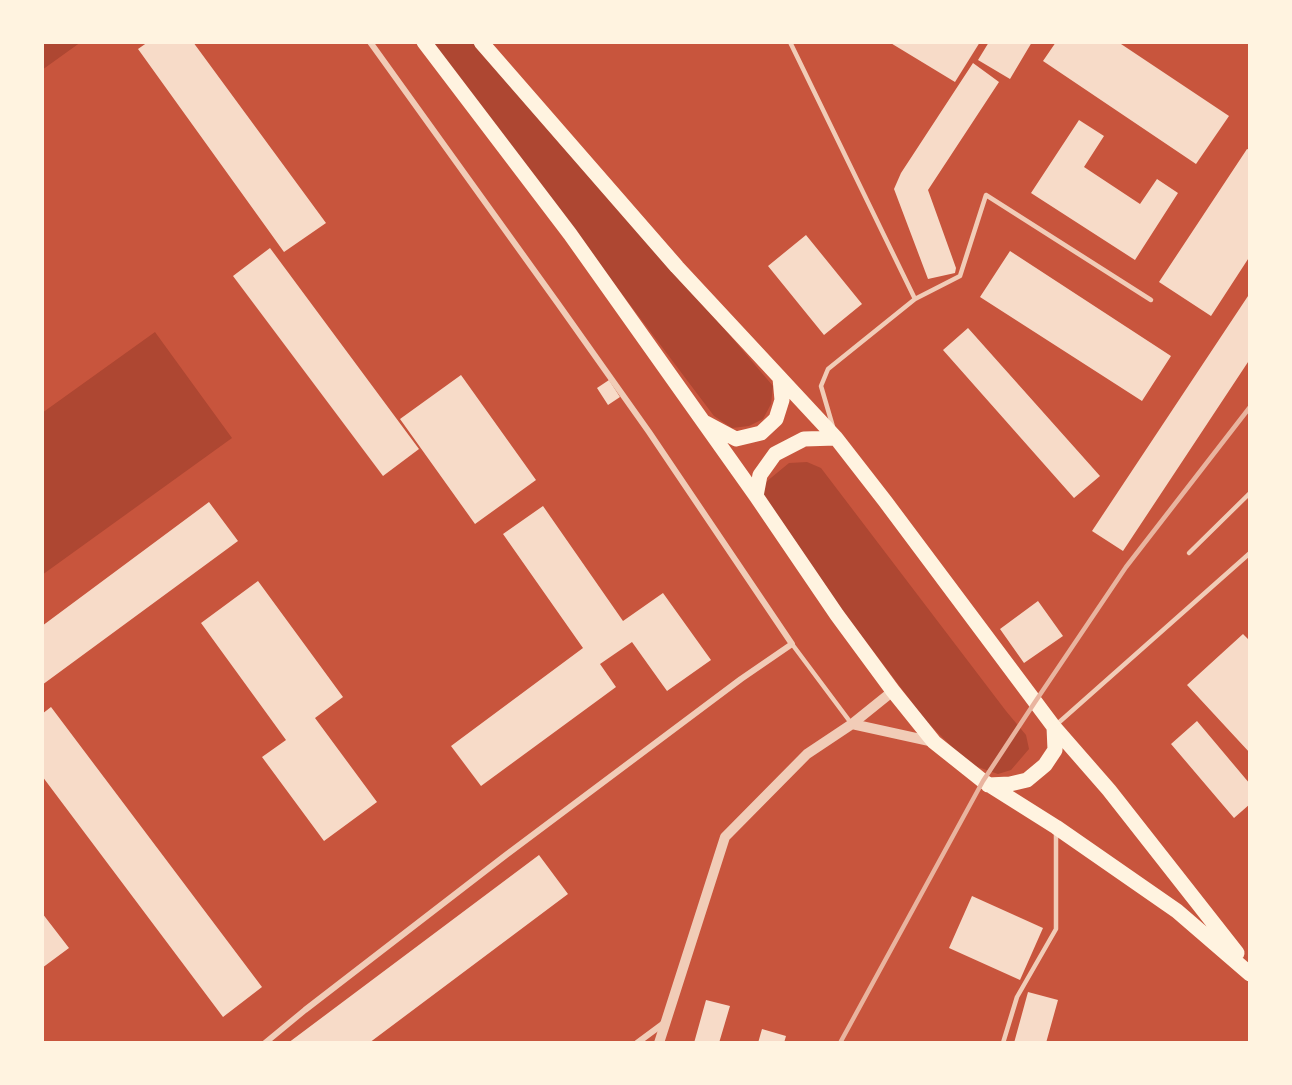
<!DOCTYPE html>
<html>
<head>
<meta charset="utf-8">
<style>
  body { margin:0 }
  #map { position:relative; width:1292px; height:1085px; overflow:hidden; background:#c8553d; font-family:"Work Sans",sans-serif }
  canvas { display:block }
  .frame { position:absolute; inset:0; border:44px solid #fff3e0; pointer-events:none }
</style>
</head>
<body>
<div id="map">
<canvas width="1292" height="1085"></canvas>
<div class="frame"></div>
</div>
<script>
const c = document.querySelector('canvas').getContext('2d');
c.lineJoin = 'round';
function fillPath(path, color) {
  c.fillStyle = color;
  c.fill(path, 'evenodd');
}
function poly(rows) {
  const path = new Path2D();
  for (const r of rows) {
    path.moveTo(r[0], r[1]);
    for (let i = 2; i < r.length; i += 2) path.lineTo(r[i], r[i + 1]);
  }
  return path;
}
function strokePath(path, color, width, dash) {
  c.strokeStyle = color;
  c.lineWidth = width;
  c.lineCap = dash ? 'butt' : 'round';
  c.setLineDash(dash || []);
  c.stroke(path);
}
fillPath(poly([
  [42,42,81,42,42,70],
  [432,42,480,42,773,386,771,404,763,419,749,426,732,428,714,416],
  [155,332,232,438,42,575,42,413],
  [807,462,821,468,1006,711,1026,735,1029,749,1011,770,998,774,975,766,954,749,926,721,766,509,761,492,766,482,789,463]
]), '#ae4732');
fillPath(poly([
  [148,42,193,42,326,223,284,252,138,49],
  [889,42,980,42,955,82],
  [989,42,1032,42,1010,79,978,60],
  [1056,42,1118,42,1229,116,1196,164,1043,61],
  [973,63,999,82,928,190,956,268,955,273,928,279,894,189,901,173],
  [1079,120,1104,136,1084,167,1140,204,1157,179,1178,193,1135,260,1031,193],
  [1247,149,1250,150,1250,256,1211,316,1159,282],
  [806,235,862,304,824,335,768,266],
  [270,248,419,449,383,476,233,276],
  [1010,251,1171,356,1142,401,980,297],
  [1250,293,1250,359,1123,551,1092,531],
  [968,328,1100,476,1074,498,943,350],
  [461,375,536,480,475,524,400,419],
  [609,380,620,397,608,405,597,388],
  [209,502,238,541,42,685,42,626],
  [543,506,623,621,663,593,711,660,667,691,632,642,600,664,616,687,481,786,451,746,583,648,503,534],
  [258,581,343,697,315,718,377,802,324,841,262,757,286,740,201,623],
  [1038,601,1063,636,1024,663,1000,629],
  [1243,634,1250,641,1250,753,1187,685],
  [51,707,262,987,223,1017,42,776,42,714],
  [1197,721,1250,784,1250,804,1234,818,1171,744],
  [539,855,568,894,369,1043,288,1043],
  [972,896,1043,928,1020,980,949,948],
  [42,913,69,948,42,968],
  [1028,992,1058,1000,1046,1043,1014,1043],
  [706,1000,730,1006,719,1043,694,1043],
  [762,1029,786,1036,784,1043,758,1043]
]), '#f7dbc8');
strokePath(poly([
  [790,42,915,299],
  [833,427,821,386,828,369,915,299,960,276,986,195,1151,300],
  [1189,553,1250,493],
  [792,644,851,723],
  [1056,725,1250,553],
  [1003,1043,1017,997,1056,929,1056,833]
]), '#f1ccb7', 4.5);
strokePath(poly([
  [265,1043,305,1010,506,855,741,679,792,644,649,432,559,305,370,42],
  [637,1043,664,1023]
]), '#f1ccb7', 6);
strokePath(poly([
  [852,724,934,742],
  [659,1043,725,837,807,754,852,724,893,691]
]), '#f1ccb7', 10);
strokePath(poly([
  [424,42,570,234,756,496,837,615,893,691,934,742,983,781,1056,827,1177,911,1250,974],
  [481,42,677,267,836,438,885,501,1054,727,1109,790,1237,953],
  [706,423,736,439,761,433,776,419,782,400,780,378],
  [756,496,760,475,775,454,804,439,836,438],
  [988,785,1010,784,1027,780,1045,765,1055,750,1054,727]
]), '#fff3e0', 15);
strokePath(poly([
  [840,1043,983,781,1035,702,1126,567,1250,407]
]), '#e9b49f', 4.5);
</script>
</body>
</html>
